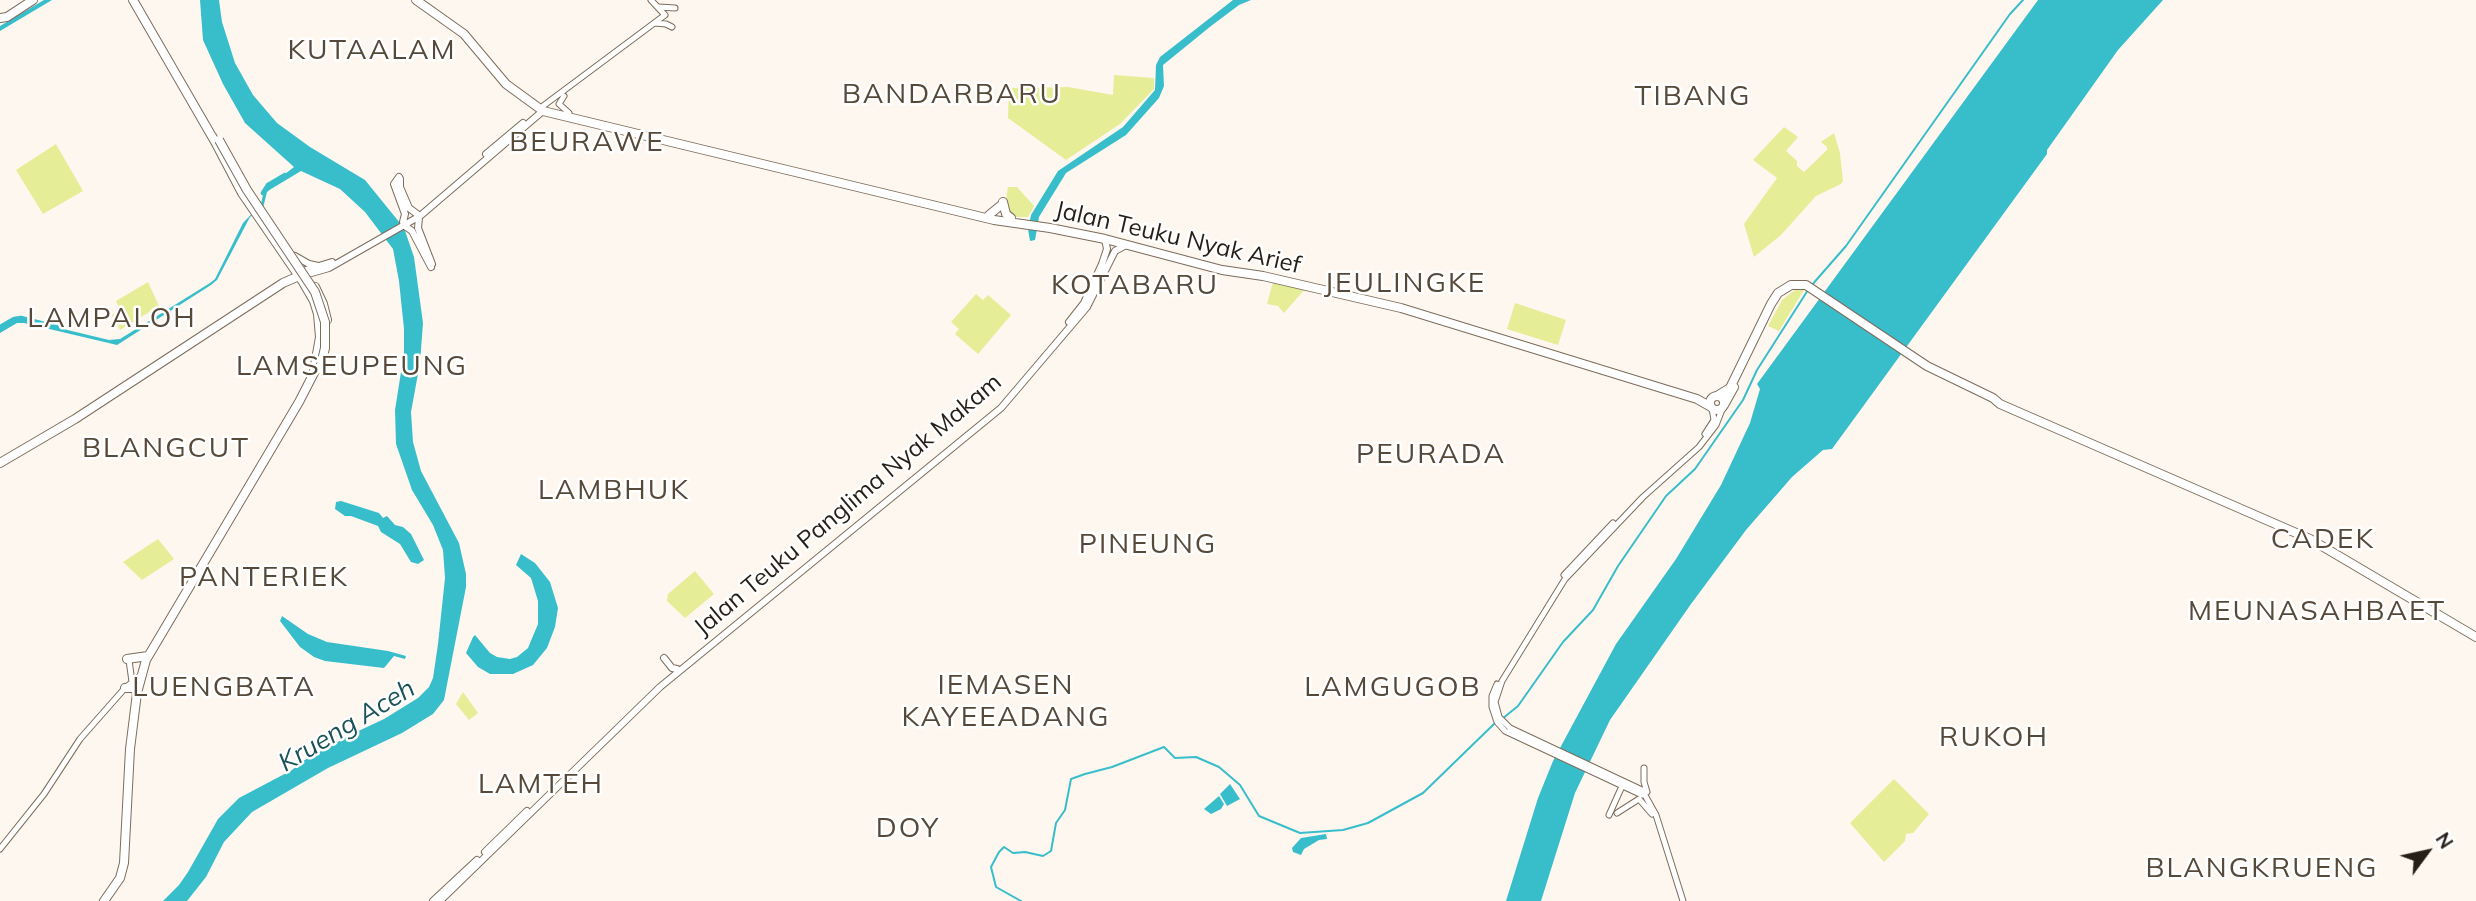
<!DOCTYPE html>
<html>
<head>
<meta charset="utf-8">
<style>
  body { margin:0 }
  #map { position:relative; width:2476px; height:901px; overflow:hidden; background:#fef7ef; font-family:Mulish,sans-serif }
  canvas { display:block }
  .north { position:absolute; left:2392px; top:817px; width:70px; height:70px; -webkit-text-stroke:5px #fff; paint-order:stroke; rotate:57deg; font-size:19px; font-weight:700; line-height:28px; text-align:center; color:#251f18 }
  .north::after { content:''; display:block; margin:auto; width:24px; height:32px; background:#251f18; clip-path:polygon(50% 0,100% 100%,50% 72%,0 100%) }
</style>
</head>
<body>
<div id="map">
<canvas width="2476" height="901"></canvas>
<div class="north">N</div>
</div>
<script>
const c = document.querySelector('canvas').getContext('2d');
c.lineJoin = 'round';
function fillPath(path, color) {
  c.fillStyle = color;
  c.fill(path, 'evenodd');
}
function poly(rows) {
  const path = new Path2D();
  for (const r of rows) {
    if (r.length === 3) {
      path.moveTo(r[0] + r[2], r[1]);
      path.arc(r[0], r[1], r[2], 0, 2 * Math.PI);
      continue;
    }
    path.moveTo(r[0], r[1]);
    for (let i = 2; i < r.length; i += 2) path.lineTo(r[i], r[i + 1]);
  }
  return path;
}
function strokePath(path, color, width, dash) {
  c.strokeStyle = color;
  c.lineWidth = width;
  c.lineCap = dash ? 'butt' : 'round';
  c.setLineDash(dash || []);
  c.stroke(path);
}
function drawText(font, color, halo, rows, align = 'center') {
  c.font = font + ' Mulish,sans-serif';
  c.lineWidth = 5;
  c.setLineDash([]);
  c.textBaseline = 'middle';
  c.strokeStyle = halo;
  c.fillStyle = color;
  for (const [text, x, y, turn = 0] of rows) {
    c.save();
    c.translate(x, y);
    c.rotate((+turn || 0) * Math.PI / 180);
    c.textAlign = isNaN(turn) ? turn : align;
    if (halo) c.strokeText(text, 0, 0);
    c.fillText(text, 0, 0);
    c.restore();
  }
}
fillPath(poly([
  [1114,75,1154,78,1154,89,1120,124,1066,160,1008,118,1009,88,1068,87,1113,95],
  [1784,127,1798,137,1786,151,1797,161,1797,166,1804,172,1827,150,1827,147,1821,142,1834,133,1840,153,1843,181,1841,184,1816,196,1781,235,1754,257,1744,224,1777,178,1753,160],
  [56,144,83,191,43,214,16,170],
  [1008,187,1017,187,1034,206,1028,217,1011,217,1005,207],
  [148,282,159,306,120,330,112,315,120,310,116,301],
  [1273,282,1305,289,1284,313,1278,306,1267,304],
  [1795,290,1804,290,1779,331,1768,326,1782,300],
  [976,294,983,300,988,295,1011,315,978,354,955,334,959,329,951,322],
  [1515,303,1566,320,1558,345,1507,329],
  [158,539,174,559,142,580,123,562],
  [695,571,714,594,685,618,667,601,668,594],
  [463,692,478,713,469,720,456,704],
  [1894,779,1929,814,1913,833,1906,834,1905,841,1884,862,1850,823]
]), '#e5ed97');
fillPath(poly([
  [44,0,52,0,0,31,0,26],
  [200,0,219,0,222,22,235,63,253,95,277,123,310,147,365,180,404,228,414,257,423,323,420,363,411,412,413,442,421,471,459,543,466,574,466,587,444,700,433,714,402,733,328,768,252,812,224,842,206,877,187,901,163,901,179,885,188,872,218,819,239,798,292,770,303,761,352,734,384,719,418,698,429,687,433,678,438,644,445,578,443,550,433,525,412,490,396,444,395,410,404,353,404,329,399,281,393,249,365,212,340,189,301,171,271,189,267,192,263,208,250,217,217,280,211,285,117,345,24,323,17,323,0,333,0,328,15,320,22,319,109,340,120,339,210,283,215,279,243,223,261,204,264,190,294,167,245,123,223,84,203,40],
  [1233,0,1251,0,1239,5,1211,26,1163,65,1164,86,1159,98,1126,135,1066,173,1039,217,1035,240,1030,241,1028,229,1031,215,1058,171,1123,127,1155,90,1156,65,1160,57],
  [2038,0,2163,0,2118,50,2047,150,2047,154,1832,449,1823,450,1792,477,1746,530,1691,604,1610,720,1575,793,1541,901,1506,901,1538,798,1553,761,1616,644,1676,559,1721,485,1750,423,1760,389,1757,384],
  [341,501,379,513,383,518,387,516,395,525,403,527,411,534,424,560,418,564,411,562,400,544,381,532,378,526,351,516,345,516,335,509,336,502],
  [521,554,535,563,550,582,558,608,555,627,547,648,533,665,513,674,490,674,478,667,466,653,473,637,475,635,490,653,497,657,510,659,517,657,528,648,538,624,538,601,531,578,516,565],
  [282,616,308,634,327,642,388,651,406,656,405,659,394,656,384,668,325,661,314,657,300,647,280,621],
  [1230,784,1240,799,1227,806,1220,794],
  [1219,796,1224,804,1221,809,1211,814,1204,809],
  [1326,834,1327,839,1319,840,1304,849,1301,855,1293,852,1292,848,1301,838]
]), '#38becb');
strokePath(poly([
  [1811,286,1846,246,2010,14,2023,0],
  [1502,719,1518,706,1563,642,1593,610,1618,566,1666,496,1695,469,1743,400,1757,370,1808,290],
  [1021,901,996,887,991,867,999,852,1004,847,1013,853,1025,852,1043,856,1051,851,1056,823,1065,810,1071,779,1085,774,1112,767,1164,747,1175,758,1196,757,1219,767,1240,785,1259,816,1300,833,1343,830,1368,823,1423,793,1494,724]
]), '#38becb', 2);
strokePath(poly([
  [263,193,268,185,285,175],
  [0,327,14,319,21,318,60,328]
]), '#38becb', 4.5);
const secondary = poly([
  [659,7,675,8],
  [655,23,666,24,672,27],
  [564,96,559,104,569,113],
  [543,106,665,15,651,0],
  [1705,434,1714,420,1712,408],
  [1564,575,1613,523],
  [129,660,132,682],
  [1497,684,1492,696,1492,707,1497,722,1505,731,1642,795],
  [1644,768,1644,782,1647,792],
  [1617,813,1639,799,1652,814],
  [1609,815,1623,784],
  [0,849,44,794,80,739,125,688,140,676],
  [1683,901,1656,815,1642,790,1510,728,1499,717,1495,702,1502,681,1565,579,1643,497,1699,447,1716,425,1723,407]
]);
const primary = poly([
  [486,154,523,123],
  [399,177,394,184,405,214,403,222],
  [400,179,400,187,409,208,417,214],
  [419,218,418,228,432,264],
  [405,226,412,231,431,267],
  [295,256,309,264,318,266],
  [299,272,332,262],
  [301,276,329,268,420,216,544,110],
  [1069,322,1084,303,1102,264,1107,249,1105,239],
  [664,658,672,668,677,669],
  [485,852,527,811],
  [433,901,477,860],
  [440,901,660,687,1001,408,1087,307,1115,251,1126,245]
]);
const highway = poly([
  [133,0,214,140],
  [416,0,464,34,506,84,543,111,994,220,1050,228,1105,239,1222,270,1263,276,1401,308,1697,399,1711,407],
  [0,18,7,17,33,0],
  [212,136,242,193,303,282,314,301,318,314,320,337,314,371],
  [1003,202,1006,214,1011,218],
  [989,215,1000,206],
  [315,287,323,304,327,320],
  [1717,396,1730,388,1771,304,1778,293,1791,285,1806,285,1927,366,1993,398,2000,404,2310,539,2476,637],
  [1717,403,7],
  [1724,405,1734,387],
  [0,463,75,419,283,283,299,276],
  [127,659,148,656],
  [125,688,134,688,137,693],
  [104,901,120,878,124,863,130,749,137,693,146,660,299,402,317,367]
]);
strokePath(secondary, '#7c6d5c', 7);
strokePath(primary, '#7c6d5c', 8);
strokePath(highway, '#7c6d5c', 10);
strokePath(secondary, '#fff', 5);
strokePath(primary, '#fff', 6);
strokePath(highway, '#fff', 8);
const highwayBridge = poly([
  [219,140,247,190,315,292,325,322,325,348,320,369]
]);
strokePath(highwayBridge, '#7c6d5c', 10, []);
strokePath(highwayBridge, '#fff', 8);
drawText('24px', '#251f18', '#fff', [
  ["Jalan Teuku Nyak Arief",1178,238,13],
  ["Jalan Teuku Panglima Nyak Makam",848,505,-40]
]);
drawText('italic 26px', '#1b5258', '#fff', [
  ["Krueng Aceh",347,726,-31]
]);
c.letterSpacing = '2px';
drawText('28px', '#574939', '#fff', [
  ["KUTAALAM",372,51],
  ["BANDARBARU",952,95],
  ["TIBANG",1693,97],
  ["BEURAWE",587,143],
  ["JEULINGKE",1405,284],
  ["KOTABARU",1135,286],
  ["LAMPALOH",112,319],
  ["LAMSEUPEUNG",352,367],
  ["BLANGCUT",166,449],
  ["PEURADA",1431,455],
  ["LAMBHUK",614,491],
  ["CADEK",2323,540],
  ["PINEUNG",1148,545],
  ["PANTERIEK",264,578],
  ["MEUNASAHBAET",2317,612],
  ["IEMASEN",1006,686],
  ["KAYEEADANG",1006,718],
  ["LUENGBATA",224,688],
  ["LAMGUGOB",1393,688],
  ["RUKOH",1994,738],
  ["LAMTEH",541,785],
  ["DOY",908,829],
  ["BLANGKRUENG",2262,869]
]);
c.letterSpacing = '0px';
</script>
</body>
</html>
